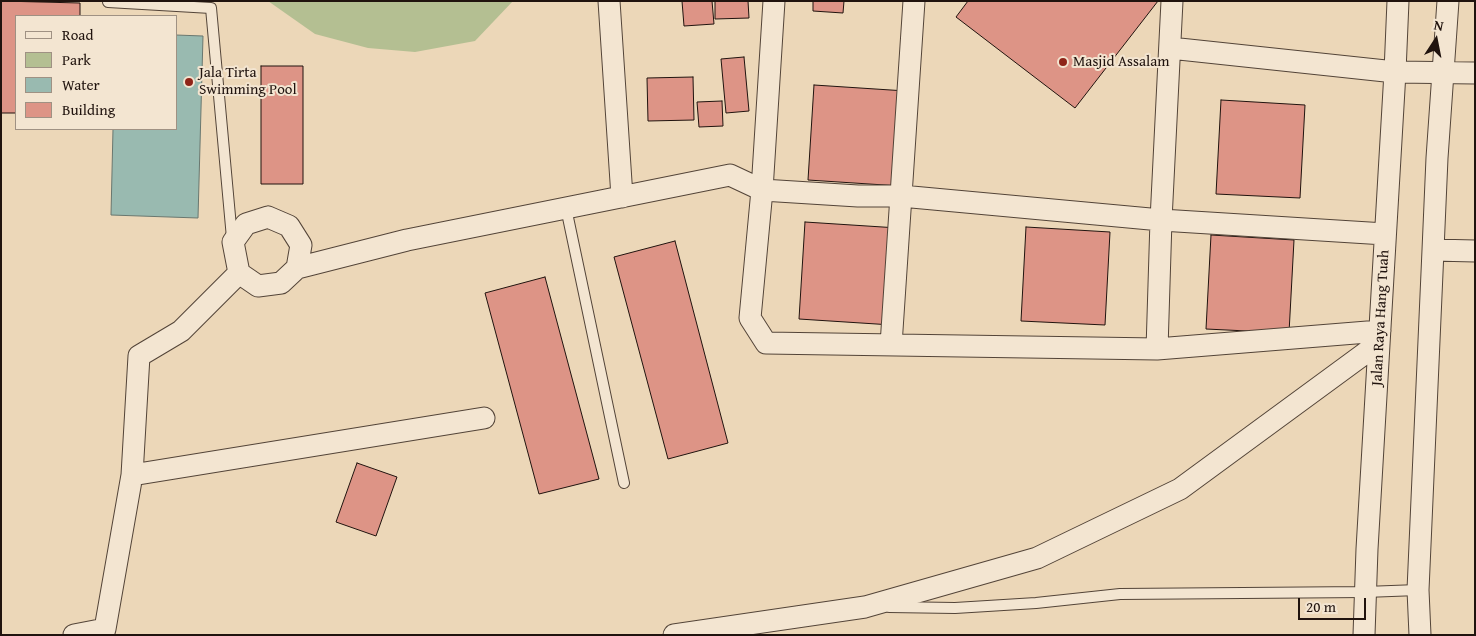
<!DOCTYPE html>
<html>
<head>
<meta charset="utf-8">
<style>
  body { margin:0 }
  #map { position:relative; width:1476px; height:636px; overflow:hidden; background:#ecd7b8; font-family:"Gentium Book Plus",serif }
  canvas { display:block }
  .frame { position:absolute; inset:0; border:2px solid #20130e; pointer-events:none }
  .legend { position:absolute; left:15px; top:15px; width:162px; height:115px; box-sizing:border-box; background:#f3e5d1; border:1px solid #9f9183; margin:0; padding:6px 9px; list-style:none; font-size:15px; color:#20130e }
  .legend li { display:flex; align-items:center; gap:10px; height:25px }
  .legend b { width:25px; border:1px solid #9f9183 }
  .north { position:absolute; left:1411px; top:15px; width:50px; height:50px; -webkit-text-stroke:4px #f3e5d1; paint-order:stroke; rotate:11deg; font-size:14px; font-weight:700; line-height:20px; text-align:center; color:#20130e }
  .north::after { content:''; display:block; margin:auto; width:18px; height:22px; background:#20130e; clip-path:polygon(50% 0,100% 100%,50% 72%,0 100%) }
  .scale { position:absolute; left:1298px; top:598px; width:68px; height:22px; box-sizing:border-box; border:2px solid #20130e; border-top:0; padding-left:6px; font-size:15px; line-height:18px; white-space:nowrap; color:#20130e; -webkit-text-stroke:4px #f3e5d1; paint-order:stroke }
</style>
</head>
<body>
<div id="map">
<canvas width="1476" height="636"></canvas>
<div class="frame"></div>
<ul class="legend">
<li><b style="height:6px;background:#f3e5d1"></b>Road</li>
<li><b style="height:14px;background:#b4bf92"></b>Park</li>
<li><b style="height:14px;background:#99bab0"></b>Water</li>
<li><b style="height:14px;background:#dd9486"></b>Building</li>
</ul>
<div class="north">N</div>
<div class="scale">20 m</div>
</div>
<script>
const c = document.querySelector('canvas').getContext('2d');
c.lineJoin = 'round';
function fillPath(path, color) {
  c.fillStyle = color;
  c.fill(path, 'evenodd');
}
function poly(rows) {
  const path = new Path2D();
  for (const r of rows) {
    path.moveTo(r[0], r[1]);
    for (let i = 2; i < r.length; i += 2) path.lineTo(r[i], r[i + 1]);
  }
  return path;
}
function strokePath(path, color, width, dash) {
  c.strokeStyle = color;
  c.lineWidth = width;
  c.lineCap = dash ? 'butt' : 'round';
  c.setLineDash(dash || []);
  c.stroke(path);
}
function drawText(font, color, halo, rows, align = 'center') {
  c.font = font + ' "Gentium Book Plus",serif';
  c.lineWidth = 4;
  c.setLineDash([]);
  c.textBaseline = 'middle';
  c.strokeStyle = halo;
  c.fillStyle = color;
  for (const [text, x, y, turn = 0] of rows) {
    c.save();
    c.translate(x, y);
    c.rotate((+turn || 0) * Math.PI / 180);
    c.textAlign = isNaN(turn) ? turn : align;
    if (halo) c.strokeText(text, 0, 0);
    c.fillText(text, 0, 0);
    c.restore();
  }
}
fillPath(poly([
  [268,1,513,1,475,41,415,52,368,48,315,34]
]), '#b4bf92');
const water = poly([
  [176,35,203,36,198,218,111,215,113,129,176,129,176,35]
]);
fillPath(water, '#99bab0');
strokePath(water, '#69776f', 1);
const building = poly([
  [1,1,80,3,80,16,16,16,16,113,1,113,1,1],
  [682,1,712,1,714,24,684,26,682,1],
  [715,1,748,1,749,18,715,19,715,1],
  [813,1,844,1,843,13,813,11,813,1],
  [968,1,1158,1,1075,108,956,17,968,1],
  [744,57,749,111,726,113,721,59,744,57],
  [261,66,303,66,303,184,261,184,261,66],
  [693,77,694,120,648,121,647,78,693,77],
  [814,85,906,91,900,186,808,180,814,85],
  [1221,100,1305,105,1300,198,1216,194,1221,100],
  [722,101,723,126,699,127,697,102,722,101],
  [805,222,898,228,892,325,799,319,805,222],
  [1026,227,1110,232,1105,325,1021,321,1026,227],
  [1211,235,1294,240,1289,333,1206,329,1211,235],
  [675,241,728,443,668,459,614,257,675,241],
  [545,277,599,479,539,494,485,293,545,277],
  [357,463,397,477,376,536,336,522,357,463]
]);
fillPath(building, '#dd9486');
strokePath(building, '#20130e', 1);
const service = poly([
  [108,2,211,8,232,238],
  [566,208,624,483],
  [889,607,955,608,1036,603,1120,594,1365,592,1418,590]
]);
const minor = poly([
  [609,1,622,197],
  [774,1,762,190,750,318,766,343,1157,349,1380,331],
  [1170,48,1395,72,1475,73],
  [268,217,289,226,301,245,297,268,281,283,258,286,239,273,233,242,246,224,268,217],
  [1433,250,1475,251],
  [297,268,407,240,730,175,762,190,858,196,901,196,1161,220,1172,1],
  [891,345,914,1],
  [1157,349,1161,220,1385,234],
  [132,475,484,418],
  [74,635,105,629,132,475,139,356,181,331,239,273],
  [674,635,865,607,1037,558,1180,489,1379,343],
  [1364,635,1367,549,1395,72,1398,1],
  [1420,635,1418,590,1433,250,1437,158,1448,1]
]);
strokePath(service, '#534438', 12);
strokePath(minor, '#534438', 23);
strokePath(service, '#f3e5d1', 10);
strokePath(minor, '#f3e5d1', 21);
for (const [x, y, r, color] of [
  [1063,62,5,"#8f2418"],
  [189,82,5,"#8f2418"]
]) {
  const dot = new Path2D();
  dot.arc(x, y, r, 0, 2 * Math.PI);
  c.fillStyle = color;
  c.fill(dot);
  strokePath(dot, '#f3e5d1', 2);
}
drawText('15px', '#20130e', '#f3e5d1', [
  ["Masjid Assalam",1073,62],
  ["Jala Tirta",199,73],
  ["Swimming Pool",199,90]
], 'left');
drawText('15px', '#20130e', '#f3e5d1', [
  ["Jalan Raya Hang Tuah",1381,318,-87]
]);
</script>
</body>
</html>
